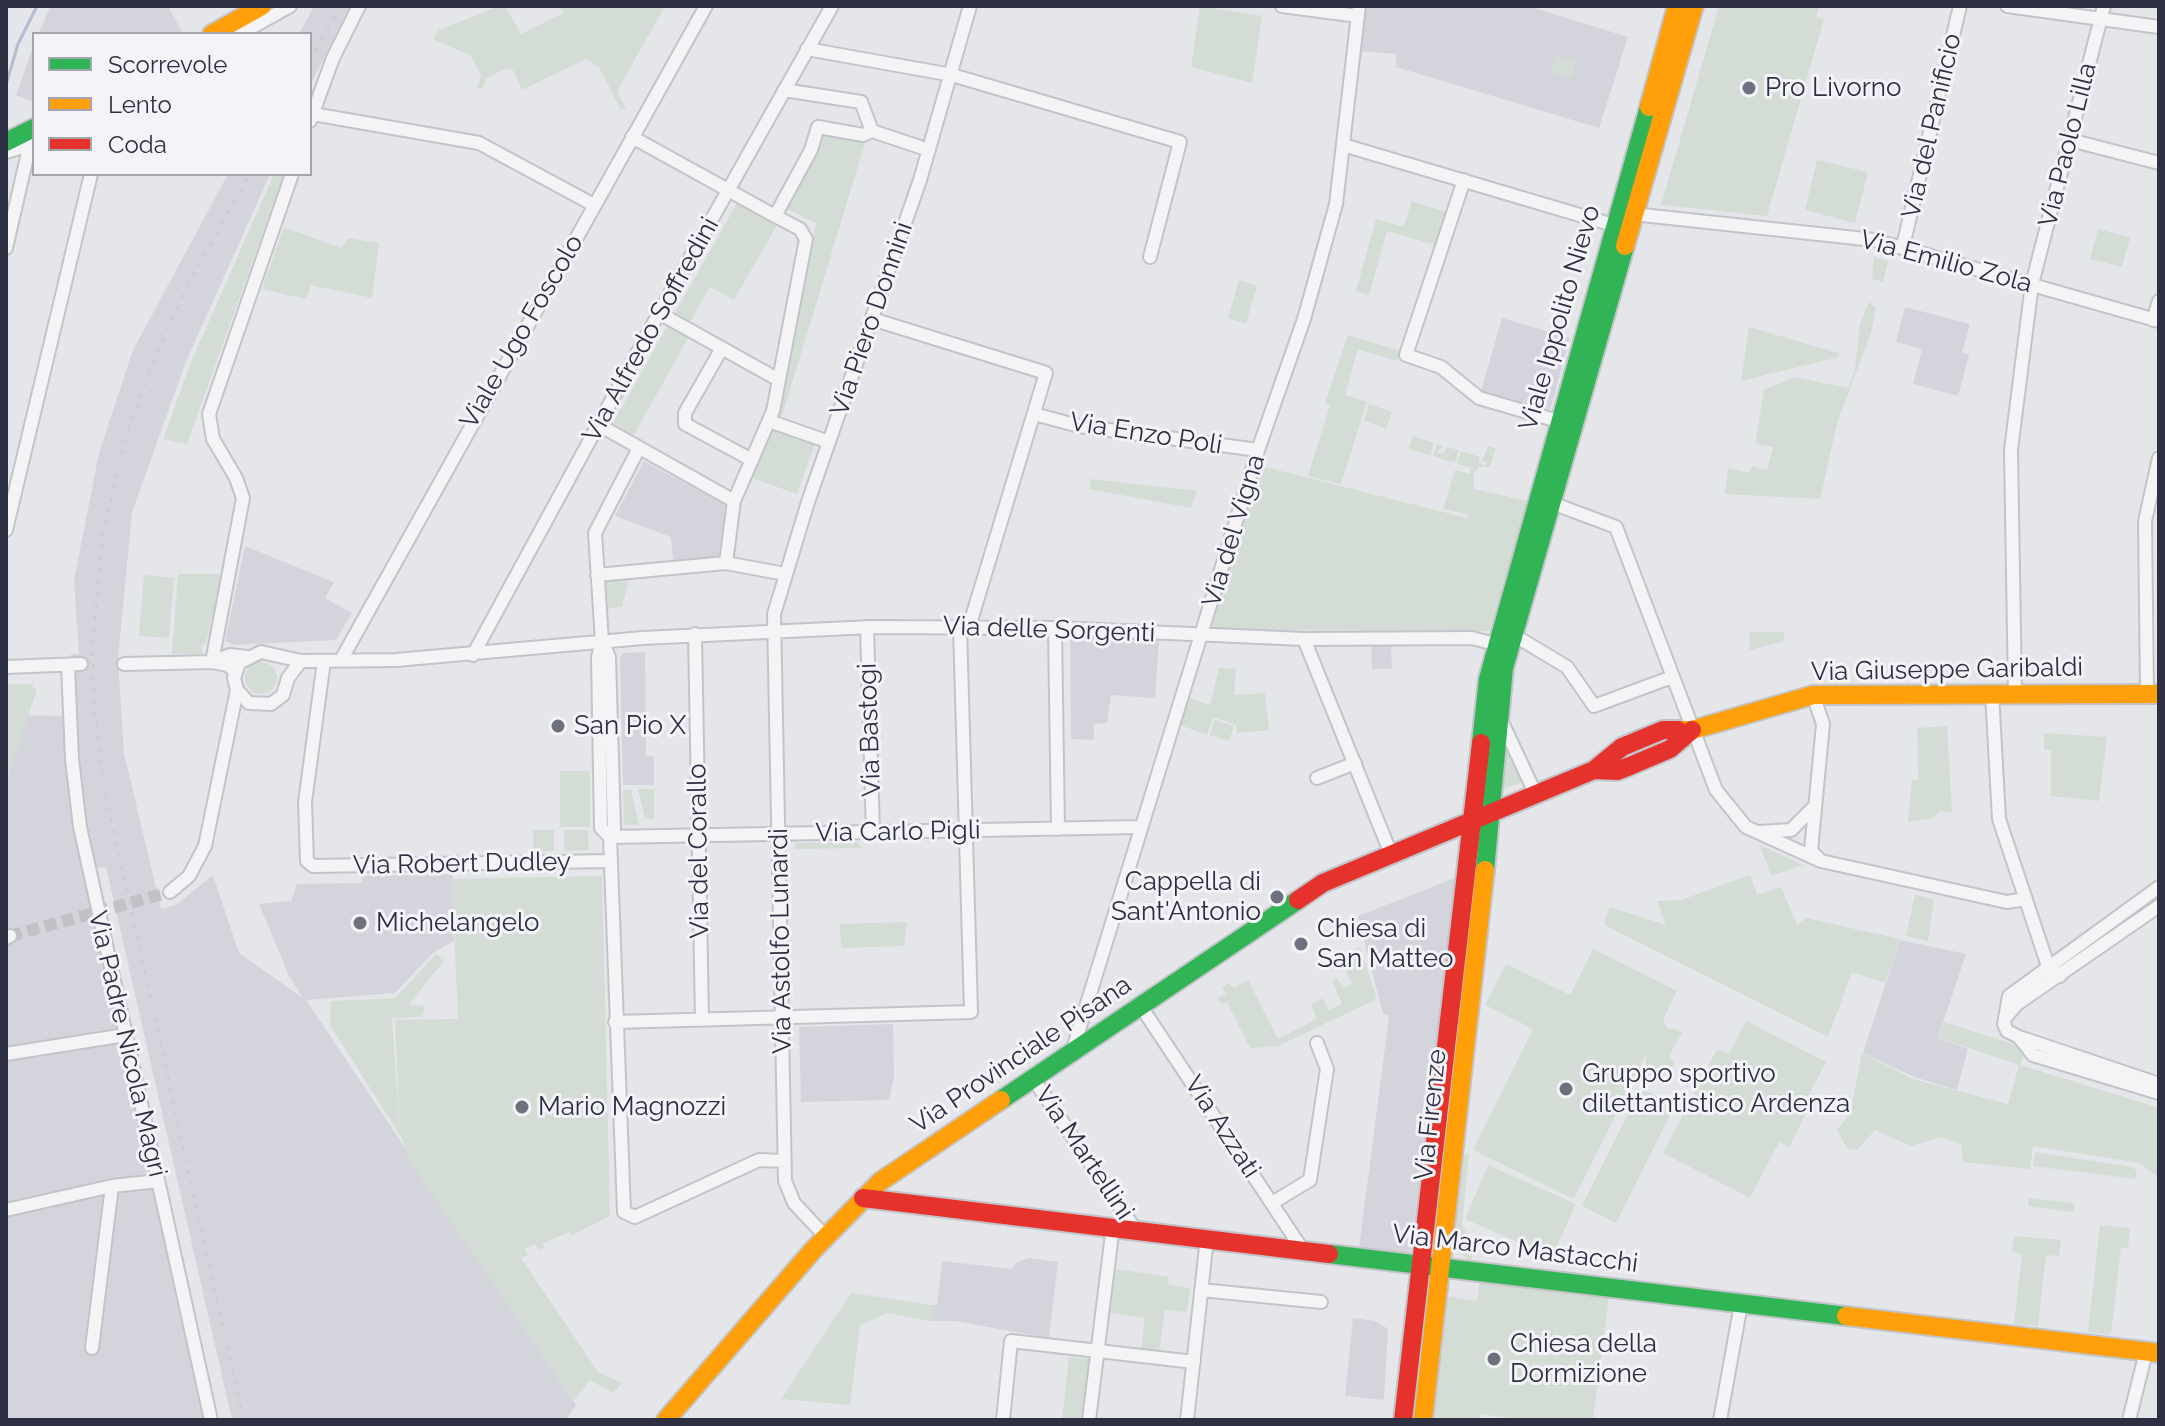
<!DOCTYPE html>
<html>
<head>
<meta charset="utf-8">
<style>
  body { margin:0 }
  #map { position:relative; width:2165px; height:1426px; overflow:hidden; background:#e5e6ea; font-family:Raleway,sans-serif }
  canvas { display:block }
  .frame { position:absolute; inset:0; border:8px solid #2d3042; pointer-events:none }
  .legend { position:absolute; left:32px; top:32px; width:280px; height:144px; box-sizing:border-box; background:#f4f4f8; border:2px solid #a4a6af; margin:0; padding:10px 14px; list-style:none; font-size:24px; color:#2d3042 }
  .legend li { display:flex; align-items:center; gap:16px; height:40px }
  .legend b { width:40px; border:2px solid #a4a6af }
</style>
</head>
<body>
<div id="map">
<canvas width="2165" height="1426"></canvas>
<div class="frame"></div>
<ul class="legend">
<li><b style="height:10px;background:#30b455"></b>Scorrevole</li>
<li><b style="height:10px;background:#ff9f0a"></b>Lento</li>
<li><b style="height:10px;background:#e5322d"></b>Coda</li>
</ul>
</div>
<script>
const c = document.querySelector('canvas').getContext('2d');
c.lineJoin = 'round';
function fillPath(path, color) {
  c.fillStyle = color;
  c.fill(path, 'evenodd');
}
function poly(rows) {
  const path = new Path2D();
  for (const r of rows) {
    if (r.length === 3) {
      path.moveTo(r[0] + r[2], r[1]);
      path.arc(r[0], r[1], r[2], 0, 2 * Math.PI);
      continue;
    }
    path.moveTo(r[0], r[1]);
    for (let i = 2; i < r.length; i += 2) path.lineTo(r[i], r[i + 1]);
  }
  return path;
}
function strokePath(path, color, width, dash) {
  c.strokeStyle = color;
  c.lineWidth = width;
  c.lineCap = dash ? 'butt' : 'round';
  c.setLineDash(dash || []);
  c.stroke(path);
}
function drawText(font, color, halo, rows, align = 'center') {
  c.font = font + ' Raleway,sans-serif';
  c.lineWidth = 6;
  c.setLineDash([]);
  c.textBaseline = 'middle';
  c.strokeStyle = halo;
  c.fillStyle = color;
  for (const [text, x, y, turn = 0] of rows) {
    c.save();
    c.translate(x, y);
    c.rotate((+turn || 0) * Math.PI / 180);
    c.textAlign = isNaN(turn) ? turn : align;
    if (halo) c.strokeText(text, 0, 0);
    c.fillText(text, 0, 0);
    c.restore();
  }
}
fillPath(poly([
  [51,6,168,6,183,34,38,34],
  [314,6,351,6,310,85,310,34,299,34],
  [1364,6,1528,6,1628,37,1599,128,1396,67,1396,54,1359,51],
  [34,44,34,102,16,95],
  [228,174,270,174,185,364,132,512,118,659,124,753,161,909,176,905,213,875,239,953,303,998,289,976,259,904,291,901,297,884,362,883,362,876,453,874,454,941,434,952,395,993,306,1000,565,1386,576,1405,566,1420,232,1420,106,867,97,868,81,793,217,1420,6,1420,6,715,74,716,71,654,79,654,74,580,99,453,133,350],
  [1905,307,1970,324,1962,352,1969,355,1958,396,1913,384,1922,349,1896,342],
  [1502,318,1570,338,1550,410,1481,391],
  [644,461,725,505,721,558,673,560,671,537,615,516],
  [245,546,334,582,325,598,352,613,336,640,234,645,225,641],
  [1070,636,1159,640,1155,698,1111,695,1107,723,1094,724,1094,740,1071,739],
  [1371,646,1391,646,1392,669,1372,669],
  [645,652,646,756,654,756,654,785,623,785,620,657,624,653],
  [1460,876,1410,1253,1359,1248,1389,1016,1383,1014,1358,916],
  [1900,940,1966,954,1938,1038,1968,1049,1957,1090,1914,1077,1863,1053],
  [893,1024,894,1079,889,1100,801,1102,799,1027],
  [1029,1258,1058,1262,1049,1338,955,1321,930,1321,932,1305,937,1305,942,1261,1012,1269,1015,1263],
  [1353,1318,1375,1321,1388,1329,1384,1400,1345,1396]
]), '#d4d5dc');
fillPath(poly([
  [500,6,505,6,521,34,563,13,560,6,665,6,617,91,626,108,621,110,599,67,586,59,522,90,513,70,506,68,487,78,482,89,477,87,481,76,471,56,433,39,439,30],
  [1200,6,1262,16,1252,83,1191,67],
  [1719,6,1819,6,1816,17,1824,19,1767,216,1661,205],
  [1557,55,1576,61,1571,78,1551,72],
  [824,132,866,140,782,416,777,414,816,223,787,209,818,153],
  [1817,160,1868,172,1855,223,1805,210],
  [274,174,284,174,187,444,163,439,191,362],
  [1412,201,1446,212,1436,245,1387,231,1369,295,1356,291,1376,219,1403,227],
  [737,203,777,225,734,300,710,287,690,322,675,313],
  [284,227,341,248,348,238,379,243,372,298,311,285,306,299,262,289],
  [2098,229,2130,237,2122,267,2090,259],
  [1874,257,1888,261,1883,282,1872,279],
  [1239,280,1257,286,1246,324,1228,318],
  [1869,302,1876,307,1871,333,1838,420,1820,499,1725,494,1728,468,1749,473,1752,466,1767,470,1773,447,1755,444,1764,390,1794,377,1848,388,1855,370,1860,324],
  [667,327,688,338,634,435,613,423],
  [1749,327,1839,353,1839,357,1741,381],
  [1348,335,1400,351,1397,361,1358,349,1345,395,1367,402,1341,484,1308,476,1330,405,1325,403],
  [1369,404,1392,412,1386,429,1364,420],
  [774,428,816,441,797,494,749,477],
  [1413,436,1434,443,1430,455,1409,449],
  [1437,444,1444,446,1436,453,1444,453,1447,447,1459,450,1455,463,1433,456],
  [1488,446,1496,448,1490,467,1479,467,1474,473,1474,489,1528,501,1490,631,1211,630,1261,466,1467,518,1468,514,1443,509,1455,470,1470,474,1471,468,1457,464,1461,451,1480,457,1478,462,1485,466,1487,463,1482,461],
  [1091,479,1197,491,1191,508,1089,489],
  [178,574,222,574,206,643,201,646,203,654,172,654],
  [144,575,174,578,169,638,139,636],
  [629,580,622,607,608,608,606,581],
  [1749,632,1783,632,1785,641,1750,650],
  [261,678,16],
  [1219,668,1236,669,1234,695,1265,693,1269,730,1237,733,1236,725,1213,717,1207,735,1180,725,1190,698,1210,705],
  [6,684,34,684,32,688,37,689,6,783],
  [1214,720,1234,726,1229,741,1210,735],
  [1947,726,1952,813,1940,811,1933,818,1908,822,1912,780,1918,780,1917,728],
  [2044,733,2107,737,2099,801,2051,796,2051,750,2044,749],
  [1505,745,1522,782,1501,790],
  [560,771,590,771,590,827,560,827],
  [654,789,654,819,645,819,638,789],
  [623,790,631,790,639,825,624,825],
  [533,830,554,830,554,851,533,852],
  [564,830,588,830,589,850,564,851],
  [857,842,862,848,795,849,795,843],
  [1760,845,1803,865,1771,876],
  [1750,875,1757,895,1781,887,1797,925,1806,918,1900,939,1885,983,1852,972,1828,1037,1606,926,1604,922,1610,907,1666,925,1657,901,1681,900],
  [602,876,610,1216,572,1235,569,1232,542,1244,545,1247,538,1250,535,1244,525,1249,528,1255,521,1258,598,1372,622,1383,613,1393,590,1380,573,1401,410,1161,401,1137,330,1025,331,1001,395,998,436,954,444,961,408,1005,425,1006,422,1017,392,1018,400,1133,395,1020,458,1019,452,879],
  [1915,895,1934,899,1928,941,1906,936],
  [907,922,904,946,841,948,840,924],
  [1360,947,1377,999,1278,1046,1250,1048,1227,1002,1221,1004,1217,998,1226,994,1222,987,1229,983,1234,988,1248,980,1278,1039,1317,1019,1311,1005,1323,998,1329,1010,1342,1004,1332,981,1337,978,1343,988,1352,984,1344,965,1350,961,1345,953],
  [1593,949,1677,991,1663,1020,1667,1029,1677,1029,1682,1033,1669,1056,1674,1063,1672,1069,1660,1078,1652,1077,1646,1063,1646,1054,1574,1199,1473,1150,1533,1029,1485,1005,1506,964,1570,995],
  [1746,1021,1826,1062,1803,1106,1808,1109,1789,1147,1779,1142,1750,1198,1663,1153,1717,1049,1729,1054],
  [1944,1022,2025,1048,2020,1065,2159,1108,2159,1178,2140,1163,2033,1146,2030,1169,1963,1162,1961,1144,1941,1137,1911,1146,1875,1130,1857,1150,1847,1148,1837,1130,1850,1114,1862,1053,1913,1079,2008,1104,2019,1065,1939,1038],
  [1641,1088,1675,1105,1616,1223,1582,1206],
  [2035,1152,2132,1167,2136,1170,2136,1179,2033,1166],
  [1462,1153,1469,1154,1462,1226,1475,1245,1471,1261,1459,1253,1454,1238],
  [1488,1165,1576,1204,1552,1257,1465,1219],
  [2029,1198,2074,1203,2073,1212,2028,1206],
  [2100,1225,2130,1228,2128,1248,2121,1248,2111,1335,2088,1332],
  [2014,1236,2061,1240,2059,1256,2046,1255,2038,1326,2014,1324,2022,1254,2012,1252],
  [1116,1269,1169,1277,1168,1285,1190,1288,1187,1312,1165,1310,1159,1353,1141,1351,1145,1318,1110,1313],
  [1480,1280,1609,1297,1593,1420,1523,1420,1481,1414,1480,1420,1432,1420,1446,1296,1477,1301],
  [851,1293,932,1305,930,1321,887,1313,860,1325,850,1405,781,1399],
  [1069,1357,1090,1359,1084,1420,1062,1420]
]), '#d4dcd6');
strokePath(poly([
  [6,85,18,44,37,6]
]), '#b6bdd2', 3);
strokePath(poly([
  [10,936,170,892]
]), '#c0c2c8', 12, [12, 6]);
const street = poly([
  [1282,6,1358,16],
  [2007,6,2159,27],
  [240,34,290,6],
  [807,49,952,75,1180,142,1150,257],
  [784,90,861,102,872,131],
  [313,114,479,143,594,205],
  [310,121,333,58,359,6],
  [872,131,929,150],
  [632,137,775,216],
  [2070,140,2159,163],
  [1343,145,1620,227],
  [6,152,34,144],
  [1464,180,1406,355,1441,367,1479,398,1558,421],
  [1633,214,1874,240,2159,321],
  [1903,246,1960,6],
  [6,248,30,144],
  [659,313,779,380],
  [872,319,1046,373,969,627],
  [2153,320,2159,301],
  [722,348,685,413,685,424,752,460],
  [1034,414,1079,426,1258,450],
  [769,421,829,442],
  [599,425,734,501],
  [1549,502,1616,527,1716,790,1746,827,1821,861,2007,902,2026,899],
  [6,530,91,174],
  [726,563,734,501,773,411,806,239,800,229,775,216,811,150,818,127,863,135,872,131],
  [597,575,726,563,785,574],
  [867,627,873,833],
  [1055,628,1058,829],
  [695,634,702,1020],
  [1512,634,1567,667,1594,706,1672,677],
  [1304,639,1391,854],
  [602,641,609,657,614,828,610,837,601,828,598,657,602,641,595,533,639,448],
  [473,655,659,313,832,6],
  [341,660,706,6],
  [301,661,288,678,283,695,271,704,249,703,237,690,234,678,239,663,261,652,301,661,396,660,643,638,871,627,1055,628,1304,639,1472,638,1495,644],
  [324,661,305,802,307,861,313,866,610,861],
  [212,662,243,498,236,478,213,439,209,414,292,174],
  [212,662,230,655,247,657],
  [124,664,212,662,228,665,235,672],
  [68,665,72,759,80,827,211,1420],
  [6,667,81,664],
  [1992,693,1999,819,2048,966,2060,976],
  [2015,694,2011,450,2032,284,2104,6],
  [2147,694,2145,521,2159,458],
  [1813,695,1823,724,1811,851,1821,861],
  [1502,722,1536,795],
  [1317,778,1355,763],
  [1759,832,1791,830,1814,807],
  [2159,887,2009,996,2004,1024,2007,1031,2019,1037,2159,1084],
  [170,892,189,876,205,846,237,690],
  [6,938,10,936],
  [1140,1005,1302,1249],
  [2005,1018,2017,1004,2159,906],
  [615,1022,971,1012,960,627],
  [2019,1037,2033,1055,2159,1093],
  [1073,1049,1258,450,1304,319,1336,204,1359,6],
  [6,1054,125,1035],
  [1032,1077,1135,1229],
  [785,1161,759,1160,635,1217,624,1212,610,837,1139,827],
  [1272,1203,1310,1180,1327,1069,1317,1043],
  [6,1210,112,1186,158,1181],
  [825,1236,794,1203,785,1181,774,614,808,502,920,180,970,6],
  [1201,1290,1321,1302],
  [92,1348,112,1186],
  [1003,1420,1011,1341,1194,1362],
  [1089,1420,1113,1226],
  [1187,1420,1207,1238],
  [1720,1420,1741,1304],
  [2129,1420,2146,1352]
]);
const fast = poly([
  [6,142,34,128],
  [1481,743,1488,679,1649,107],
  [1485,870,1504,668,1625,246],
  [1001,1100,1298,900],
  [1329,1254,1846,1316]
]);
const slow = poly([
  [212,34,262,6],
  [1649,107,1677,6],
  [1625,246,1694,6],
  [1678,730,1692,730,1813,695,2159,694],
  [1846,1316,2159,1353],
  [666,1420,814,1249,881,1181,1001,1100],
  [1423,1420,1485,870]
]);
const jam = poly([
  [1594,770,1617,771,1630,766,1670,749,1692,730],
  [1298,900,1323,883,1594,770,1622,747,1663,730,1678,730],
  [863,1198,1329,1254],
  [1403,1420,1481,743]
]);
strokePath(street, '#c3c4c8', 16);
strokePath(fast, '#c3c4c8', 22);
strokePath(slow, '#c3c4c8', 22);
strokePath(jam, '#c3c4c8', 22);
strokePath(street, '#f4f4f6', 12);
strokePath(fast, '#30b455', 18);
strokePath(slow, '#ff9f0a', 18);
strokePath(jam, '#e5322d', 18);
strokePath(poly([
  [310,61,340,6],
  [243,1420,104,786,94,706,92,652,103,531,127,434,155,357,189,282,250,174]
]), '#cdced1', 3, [4, 8]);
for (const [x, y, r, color] of [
  [1749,88,8,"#6d707d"],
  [558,726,8,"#6d707d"],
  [1277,897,8,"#6d707d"],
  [360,923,8,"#6d707d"],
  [1301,944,8,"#6d707d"],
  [1566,1089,8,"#6d707d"],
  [522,1107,8,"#6d707d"],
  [1494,1359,8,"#6d707d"]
]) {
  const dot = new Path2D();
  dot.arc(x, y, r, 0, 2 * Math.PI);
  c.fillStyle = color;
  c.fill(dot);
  strokePath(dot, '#f4f4f8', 3);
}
drawText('26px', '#2d3042', '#f4f4f8', [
  ["Pro Livorno",1765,88],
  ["San Pio X",574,726],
  ["Cappella di",1261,882,"right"],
  ["Sant'Antonio",1261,912,"right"],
  ["Michelangelo",376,923],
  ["Chiesa di",1317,929],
  ["San Matteo",1317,959],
  ["Gruppo sportivo",1582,1074],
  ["dilettantistico Ardenza",1582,1104],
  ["Mario Magnozzi",538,1107],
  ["Chiesa della",1510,1344],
  ["Dormizione",1510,1374]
], 'left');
drawText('26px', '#2d3042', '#f4f4f8', [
  ["Via del Panificio",1932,126,-77],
  ["Via Paolo Lilla",2068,145,-76],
  ["Via Emilio Zola",1946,262,15],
  ["Viale Ippolito Nievo",1560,318,-74],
  ["Via Piero Donnini",872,319,-71],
  ["Via Alfredo Soffredini",651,330,-61],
  ["Viale Ugo Foscolo",522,332,-60],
  ["Via Enzo Poli",1146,434,9],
  ["Via del Vigna",1234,531,-73],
  ["Via delle Sorgenti",1049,630,2],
  ["Via Giuseppe Garibaldi",1947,670,-1],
  ["Via Bastogi",870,730,-92],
  ["Via Carlo Pigli",898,832,-1],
  ["Via del Corallo",699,851,-91],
  ["Via Robert Dudley",462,864,-1],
  ["Via Astolfo Lunardi",781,941,-91],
  ["Via Padre Nicola Magri",127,1044,77],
  ["Via Provinciale Pisana",1021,1055,-34],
  ["Via Firenze",1431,1115,-84],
  ["Via Azzati",1222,1127,57],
  ["Via Martellini",1084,1153,56],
  ["Via Marco Mastacchi",1515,1249,7]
]);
</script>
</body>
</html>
